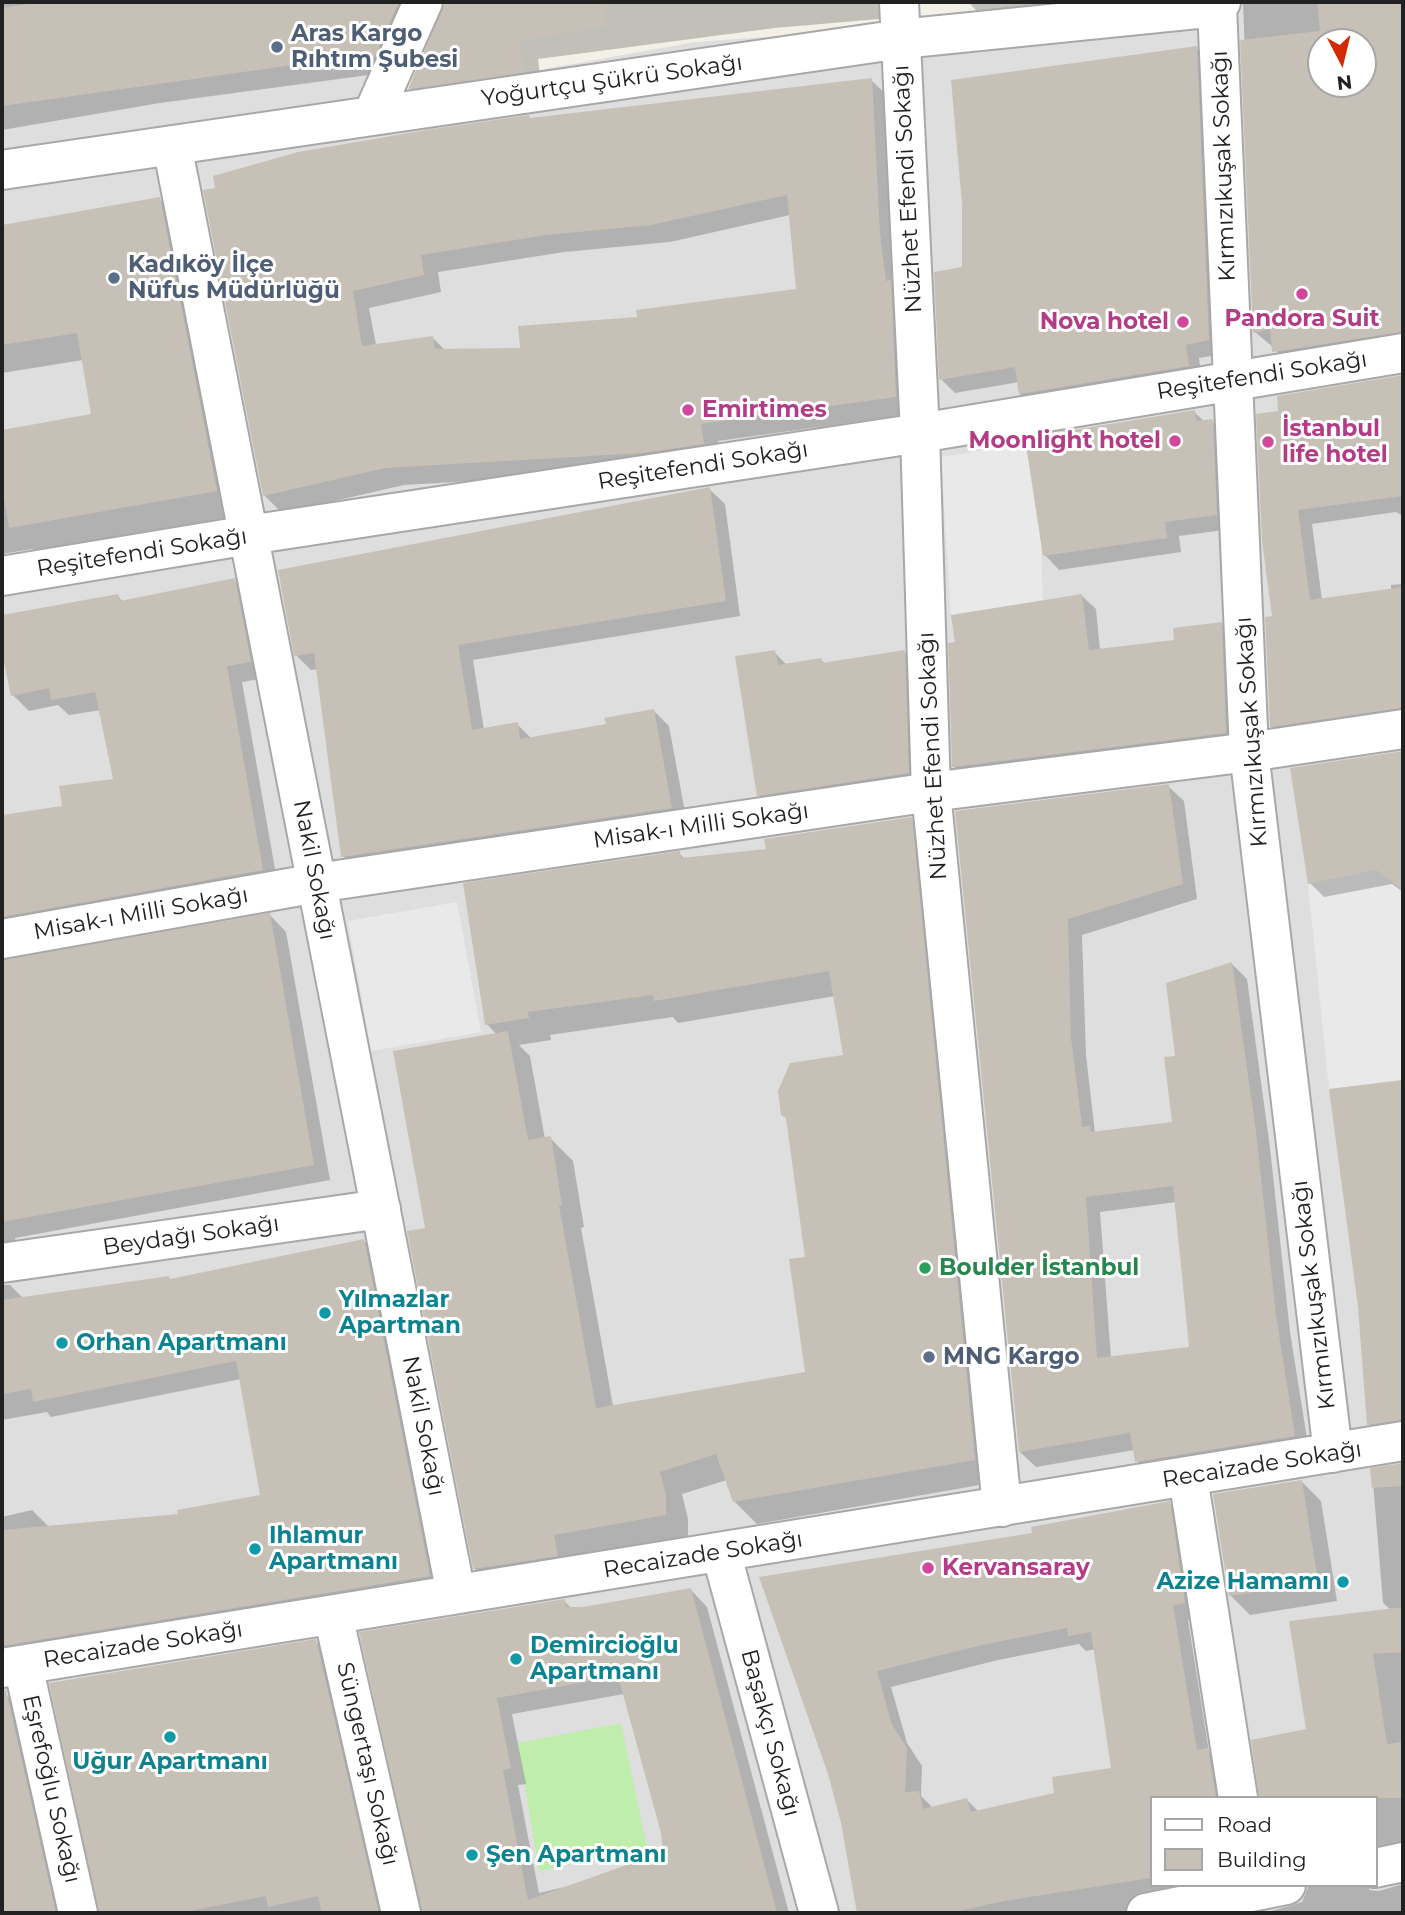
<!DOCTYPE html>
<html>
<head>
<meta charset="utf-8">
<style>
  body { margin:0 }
  #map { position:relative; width:1405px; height:1915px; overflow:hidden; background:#f2f0e7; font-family:Montserrat,sans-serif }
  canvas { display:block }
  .frame { position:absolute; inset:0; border:4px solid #212121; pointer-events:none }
  .legend { position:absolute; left:1150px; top:1796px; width:228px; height:91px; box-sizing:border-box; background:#fff; border:2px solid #a6a6a6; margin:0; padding:9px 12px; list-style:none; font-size:21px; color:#212121 }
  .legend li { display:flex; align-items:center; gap:14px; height:35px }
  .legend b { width:35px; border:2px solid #a6a6a6 }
  .north { position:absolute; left:1307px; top:28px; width:70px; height:70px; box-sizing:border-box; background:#fff; border:2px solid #a6a6a6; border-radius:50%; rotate:173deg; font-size:19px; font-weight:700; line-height:28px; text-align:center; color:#212121 }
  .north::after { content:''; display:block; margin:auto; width:24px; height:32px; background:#d22900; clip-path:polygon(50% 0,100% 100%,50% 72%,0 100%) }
</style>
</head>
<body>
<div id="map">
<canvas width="1405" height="1915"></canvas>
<div class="frame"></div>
<ul class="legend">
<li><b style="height:9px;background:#fff"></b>Road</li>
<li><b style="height:19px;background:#c7c0b6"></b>Building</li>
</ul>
<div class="north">N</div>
</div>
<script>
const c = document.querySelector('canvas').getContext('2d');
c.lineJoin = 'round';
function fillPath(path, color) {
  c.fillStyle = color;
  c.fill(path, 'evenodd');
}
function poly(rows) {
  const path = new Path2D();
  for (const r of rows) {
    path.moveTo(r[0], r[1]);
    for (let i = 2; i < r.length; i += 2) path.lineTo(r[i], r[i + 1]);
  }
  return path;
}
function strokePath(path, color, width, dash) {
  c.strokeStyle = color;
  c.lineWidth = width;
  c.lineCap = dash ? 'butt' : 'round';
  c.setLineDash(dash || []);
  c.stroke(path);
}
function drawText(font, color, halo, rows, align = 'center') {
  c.font = font + ' Montserrat,sans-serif';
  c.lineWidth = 6;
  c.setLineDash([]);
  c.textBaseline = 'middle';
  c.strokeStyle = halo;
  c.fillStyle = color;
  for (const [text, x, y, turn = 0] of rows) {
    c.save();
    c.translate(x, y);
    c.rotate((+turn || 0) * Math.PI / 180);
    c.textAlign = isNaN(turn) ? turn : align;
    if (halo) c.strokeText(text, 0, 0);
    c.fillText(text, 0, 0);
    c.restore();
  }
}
fillPath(poly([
  [2,2,406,2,362,102,695,42,1199,6,1203,2,1403,2,1403,1913,2,1913],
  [1321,42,1363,42,1363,84,1321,84],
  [1151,1798,1375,1798,1375,1885,1151,1885]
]), '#dfdede');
fillPath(poly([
  [621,1723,647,1848,539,1871,518,1743]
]), '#bfedac');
fillPath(poly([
  [1026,444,1041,542,1043,604,951,615,941,457],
  [1385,868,1388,879,1403,890,1403,1080,1329,1089,1308,884],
  [457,902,481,1032,371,1051,348,921]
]), '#e9e9e9');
fillPath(poly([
  [2,2,211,2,216,34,230,2,433,2,391,72,160,103,2,130],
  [446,2,889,2,890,18,775,28,538,59,542,91,429,107,410,88],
  [968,2,1116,2,984,18],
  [1243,2,1403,2,1403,203,1387,204,1402,349,1290,368,1274,348,1255,332],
  [1321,42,1363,42,1363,84,1321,84],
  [1196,48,1210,62,1223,354,1199,358,1202,380,1034,408,1020,394,1019,382,955,393,941,379,964,268,963,204],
  [871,80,889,97,913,414,718,441,720,461,660,470,404,485,282,513,265,496,205,191,531,120],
  [790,215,797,290,639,319,522,350,445,350,433,338,376,345,369,308,441,292,438,272,564,252,670,242],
  [159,199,184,224,241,515,35,552,32,549,2,554,2,431,93,415,83,360,2,373,2,226],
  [1400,388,1403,388,1403,516,1396,512,1312,524,1322,600,1391,591,1391,585,1403,584,1403,723,1286,740,1272,726,1274,618,1264,541],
  [1194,412,1205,422,1212,421,1227,436,1231,529,1179,536,1181,552,1059,570,1045,555],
  [709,489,725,504,740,616,473,660,484,730,517,724,532,739,608,725,654,711,669,726,687,823,358,872,343,856,318,669,311,670,296,655],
  [234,580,250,596,266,678,242,682,278,886,2,942,2,817,64,808,115,780,101,710,69,715,58,705,29,711,13,695,2,645,2,617,118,596,123,602],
  [1082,596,1096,609,1100,650,1176,641,1221,624,1235,638,1239,746,967,780,954,767,957,643],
  [774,652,787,665,821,660,825,664,904,652,917,664,920,785,772,807,759,795],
  [1403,753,1403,892,1392,884,1324,897,1310,883,1292,769],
  [1168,786,1184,801,1197,899,1082,935,1086,1055,1095,1133,1174,1124,1177,1057,1232,964,1247,979,1270,1148,1290,1332,1309,1451,1152,1477,1137,1461,1134,1450,1036,1467,1020,1452,957,813],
  [1176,1202,1191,1348,1111,1358,1100,1212],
  [911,819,934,842,997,1482,757,1524,734,1501,727,1480,682,1494,688,1519,688,1537,576,1557,498,1591,475,1569,427,1229,497,1035,487,1024,679,853,685,859,768,851],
  [835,996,845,1057,806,1258,807,1373,613,1406,581,1228,584,1227,573,1161,550,1138,545,1139,530,1056,519,1045,551,1040,550,1035,673,1017,678,1023],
  [270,915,286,932,330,1180,15,1238,18,1257,2,1265,2,962],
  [1403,1082,1403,1438,1385,1440,1368,1424,1359,1307,1331,1090],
  [364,1241,380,1258,445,1592,2,1670,2,1517,32,1510,49,1527,180,1516,262,1497,241,1379,51,1417,47,1412,2,1420,2,1285,10,1285,23,1298,171,1280],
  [1403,1463,1403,1859,1375,1869,1375,1798,1308,1730,1391,1610,1383,1603,1372,1470],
  [1301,1481,1321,1501,1337,1601,1250,1615,1230,1595],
  [1169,1503,1185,1519,1200,1618,1188,1620,1209,1752,1223,1766,1228,1798,1151,1798,1151,1885,1266,1885,1147,1913,859,1913,843,1822,830,1773,761,1578,1034,1535],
  [1079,1644,1086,1651,1096,1649,1113,1770,1056,1795,979,1812,967,1800,933,1808,921,1796,922,1766,907,1743,891,1687,998,1660],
  [691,1590,707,1607,789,1913,424,1913,361,1634,564,1601,572,1609,583,1608],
  [624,1694,662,1833,664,1853,573,1885,539,1893,518,1785,526,1784,512,1714],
  [315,1641,332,1657,390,1913,101,1913,101,1909],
  [2,1691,22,1708,67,1913,2,1913],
  [1403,1884,1403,1913,1265,1913,1302,1902,1309,1885,1369,1885,1369,1890,1379,1891]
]), '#0003');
fillPath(poly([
  [40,2,399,2,374,58,371,54,2,106,2,8],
  [445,2,604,2,606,27,519,40,524,72,408,89],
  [1317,2,1403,2,1403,332,1272,352,1270,329,1253,333,1240,40,1320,31],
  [1321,42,1363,42,1363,84,1321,84],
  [1197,46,1209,340,1186,345,1189,366,1019,394,1015,367,939,380,934,272,962,267,962,204,951,80],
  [872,78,880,233,886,281,891,280,896,397,701,424,704,444,642,453,385,468,263,496,203,190,215,188,213,176,298,152,432,129,529,115,530,118],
  [787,195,796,289,636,310,637,317,518,326,520,348,435,349,433,336,362,346,353,291,424,275,421,255,546,235,651,225],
  [160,197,217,491,9,528,2,487,2,430,91,414,77,333,2,345,2,225],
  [1403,375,1403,496,1298,510,1310,600,1403,587,1403,708,1270,727,1265,617,1272,616,1262,541,1256,414,1278,411,1277,396],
  [1195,410,1196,421,1213,419,1217,515,1165,522,1167,538,1043,556,1025,438],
  [710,487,726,601,458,645,472,730,518,722,520,739,606,724,604,718,654,709,672,808,341,857,314,653,294,656,278,570],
  [235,578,251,662,227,666,263,870,2,917,2,815,62,806,59,786,113,779,95,692,51,700,49,688,11,696,2,653,2,615,118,594,120,601],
  [1082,594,1089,650,1174,640,1173,628,1222,622,1226,733,952,767,948,643,955,642,951,615],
  [775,650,778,665,821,658,822,663,905,650,909,773,757,796,735,656],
  [1403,751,1403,890,1376,870,1308,884,1290,768],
  [1169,784,1183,884,1068,919,1071,1038,1082,1127,1090,1126,1091,1132,1172,1122,1164,1057,1175,1056,1166,983,1232,962,1256,1132,1276,1315,1295,1436,1135,1462,1130,1433,1019,1452,955,811],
  [1173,1186,1189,1347,1097,1358,1086,1197],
  [912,817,975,1460,733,1502,716,1454,660,1472,666,1495,666,1515,554,1535,558,1556,473,1569,407,1231,425,1228,393,1051,508,1031,528,1140,551,1136,562,1205,559,1206,596,1408,805,1372,789,1259,805,1257,786,1118,781,1115,778,1091,790,1063,843,1055,829,971,654,1001,653,995,528,1012,529,1018,485,1025,463,883,680,851,681,858,766,849,764,839],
  [270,913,314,1165,2,1222,2,960],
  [1403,1080,1403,1420,1367,1425,1358,1307,1329,1089],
  [364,1239,430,1576,2,1646,2,1530,178,1514,177,1510,260,1495,236,1361,33,1402,31,1389,2,1394,2,1300,169,1276,170,1279],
  [1403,1463,1403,1486,1372,1488,1370,1468],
  [1302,1480,1318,1582,1229,1596,1213,1494],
  [1170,1501,1185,1603,1173,1605,1197,1750,1208,1748,1216,1798,1151,1798,1151,1878,1004,1901,949,1913,857,1913,841,1823,828,1774,759,1577,1032,1533,1031,1527],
  [1067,1628,1068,1636,1091,1632,1111,1768,1052,1777,1054,1793,971,1812,967,1798,923,1809,919,1791,905,1792,907,1748,892,1725,877,1671,982,1645],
  [691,1588,777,1913,422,1913,359,1632,565,1599,566,1607,583,1607],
  [618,1676,661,1833,663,1852,528,1900,503,1770,511,1768,497,1698],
  [1403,1607,1403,1652,1373,1654,1387,1744,1403,1742,1403,1798,1259,1798,1251,1740,1306,1729,1289,1621],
  [316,1639,379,1913,322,1913,318,1896,268,1907,266,1896,179,1913,99,1913,49,1683],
  [2,1689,6,1690,56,1913,2,1913]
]), '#c7c0b6');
const street = poly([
  [899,2,920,433,931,792,1002,1507],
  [1217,7,1249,752,1333,1453],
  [372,116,423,2],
  [172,145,456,1594],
  [2,170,901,39,1217,7,1221,2],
  [2,576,249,535,920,433,1403,353],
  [2,939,317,883,931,792,1249,752,1403,729],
  [2,1263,381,1209],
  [1188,1477,1238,1798],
  [721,1552,819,1913],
  [333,1615,401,1913],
  [23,1665,78,1913],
  [2,1668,1403,1441],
  [1375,1868,1403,1862],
  [1146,1913,1286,1885]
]);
strokePath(street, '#a8a8a8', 42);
strokePath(street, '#fff', 38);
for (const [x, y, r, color] of [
  [277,47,7,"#5c6f8a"],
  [114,278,7,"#5c6f8a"],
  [1302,294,7,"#d1479c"],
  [1183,322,7,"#d1479c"],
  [688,410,7,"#d1479c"],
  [1175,441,7,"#d1479c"],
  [1268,442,7,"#d1479c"],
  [925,1268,7,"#2e9e5b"],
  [325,1313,7,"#0f9aa8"],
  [62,1343,7,"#0f9aa8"],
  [929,1357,7,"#5c6f8a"],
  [255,1549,7,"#0f9aa8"],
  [928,1568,7,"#d1479c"],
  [1343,1582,7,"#0f9aa8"],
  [516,1659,7,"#0f9aa8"],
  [170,1737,7,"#0f9aa8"],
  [472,1855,7,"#0f9aa8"]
]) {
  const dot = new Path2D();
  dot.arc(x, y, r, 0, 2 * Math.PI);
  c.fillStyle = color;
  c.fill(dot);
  strokePath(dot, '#fff', 2.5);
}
drawText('bold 23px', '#4e5e75', '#fff', [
  ["Aras Kargo",291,34],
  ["Rıhtım Şubesi",291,60],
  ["Kadıköy İlçe",128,265],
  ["Nüfus Müdürlüğü",128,291],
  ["MNG Kargo",943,1357]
], 'left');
drawText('23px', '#212121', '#fff', [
  ["Yoğurtçu Şükrü Sokağı",612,81,-8],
  ["Kırmızıkuşak Sokağı",1224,166,-92],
  ["Nüzhet Efendi Sokağı",908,189,-93],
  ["Reşitefendi Sokağı",1262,376,-9],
  ["Reşitefendi Sokağı",703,466,-9],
  ["Reşitefendi Sokağı",142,553,-9],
  ["Kırmızıkuşak Sokağı",1252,732,-94],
  ["Nüzhet Efendi Sokağı",933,756,-93],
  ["Misak-ı Milli Sokağı",701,826,-8],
  ["Nakil Sokağı",314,870,79],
  ["Misak-ı Milli Sokağı",141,914,-10],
  ["Beydağı Sokağı",191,1236,-8],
  ["Kırmızıkuşak Sokağı",1314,1295,-97],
  ["Nakil Sokağı",423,1426,79],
  ["Recaizade Sokağı",1262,1465,-9],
  ["Recaizade Sokağı",703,1555,-9],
  ["Recaizade Sokağı",143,1645,-9],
  ["Başakçı Sokağı",770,1733,75],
  ["Süngertaşı Sokağı",367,1764,77],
  ["Eşrefoğlu Sokağı",51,1789,77]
]);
drawText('bold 23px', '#b23c85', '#fff', [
  ["Pandora Suit",1302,319,"center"],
  ["Nova hotel",1169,322,"right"],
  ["Emirtimes",702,410],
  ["İstanbul",1282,429],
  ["life hotel",1282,455],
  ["Moonlight hotel",1161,441,"right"],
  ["Kervansaray",942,1568]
], 'left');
drawText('bold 23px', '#27864d', '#fff', [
  ["Boulder İstanbul",939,1268]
], 'left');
drawText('bold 23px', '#0d838f', '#fff', [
  ["Yılmazlar",339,1300],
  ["Apartman",339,1326],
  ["Orhan Apartmanı",76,1343],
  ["Ihlamur",269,1536],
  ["Apartmanı",269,1562],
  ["Azize Hamamı",1329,1582,"right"],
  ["Demircioğlu",530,1646],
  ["Apartmanı",530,1672],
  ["Uğur Apartmanı",170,1762,"center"],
  ["Şen Apartmanı",486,1855]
], 'left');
</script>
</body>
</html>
